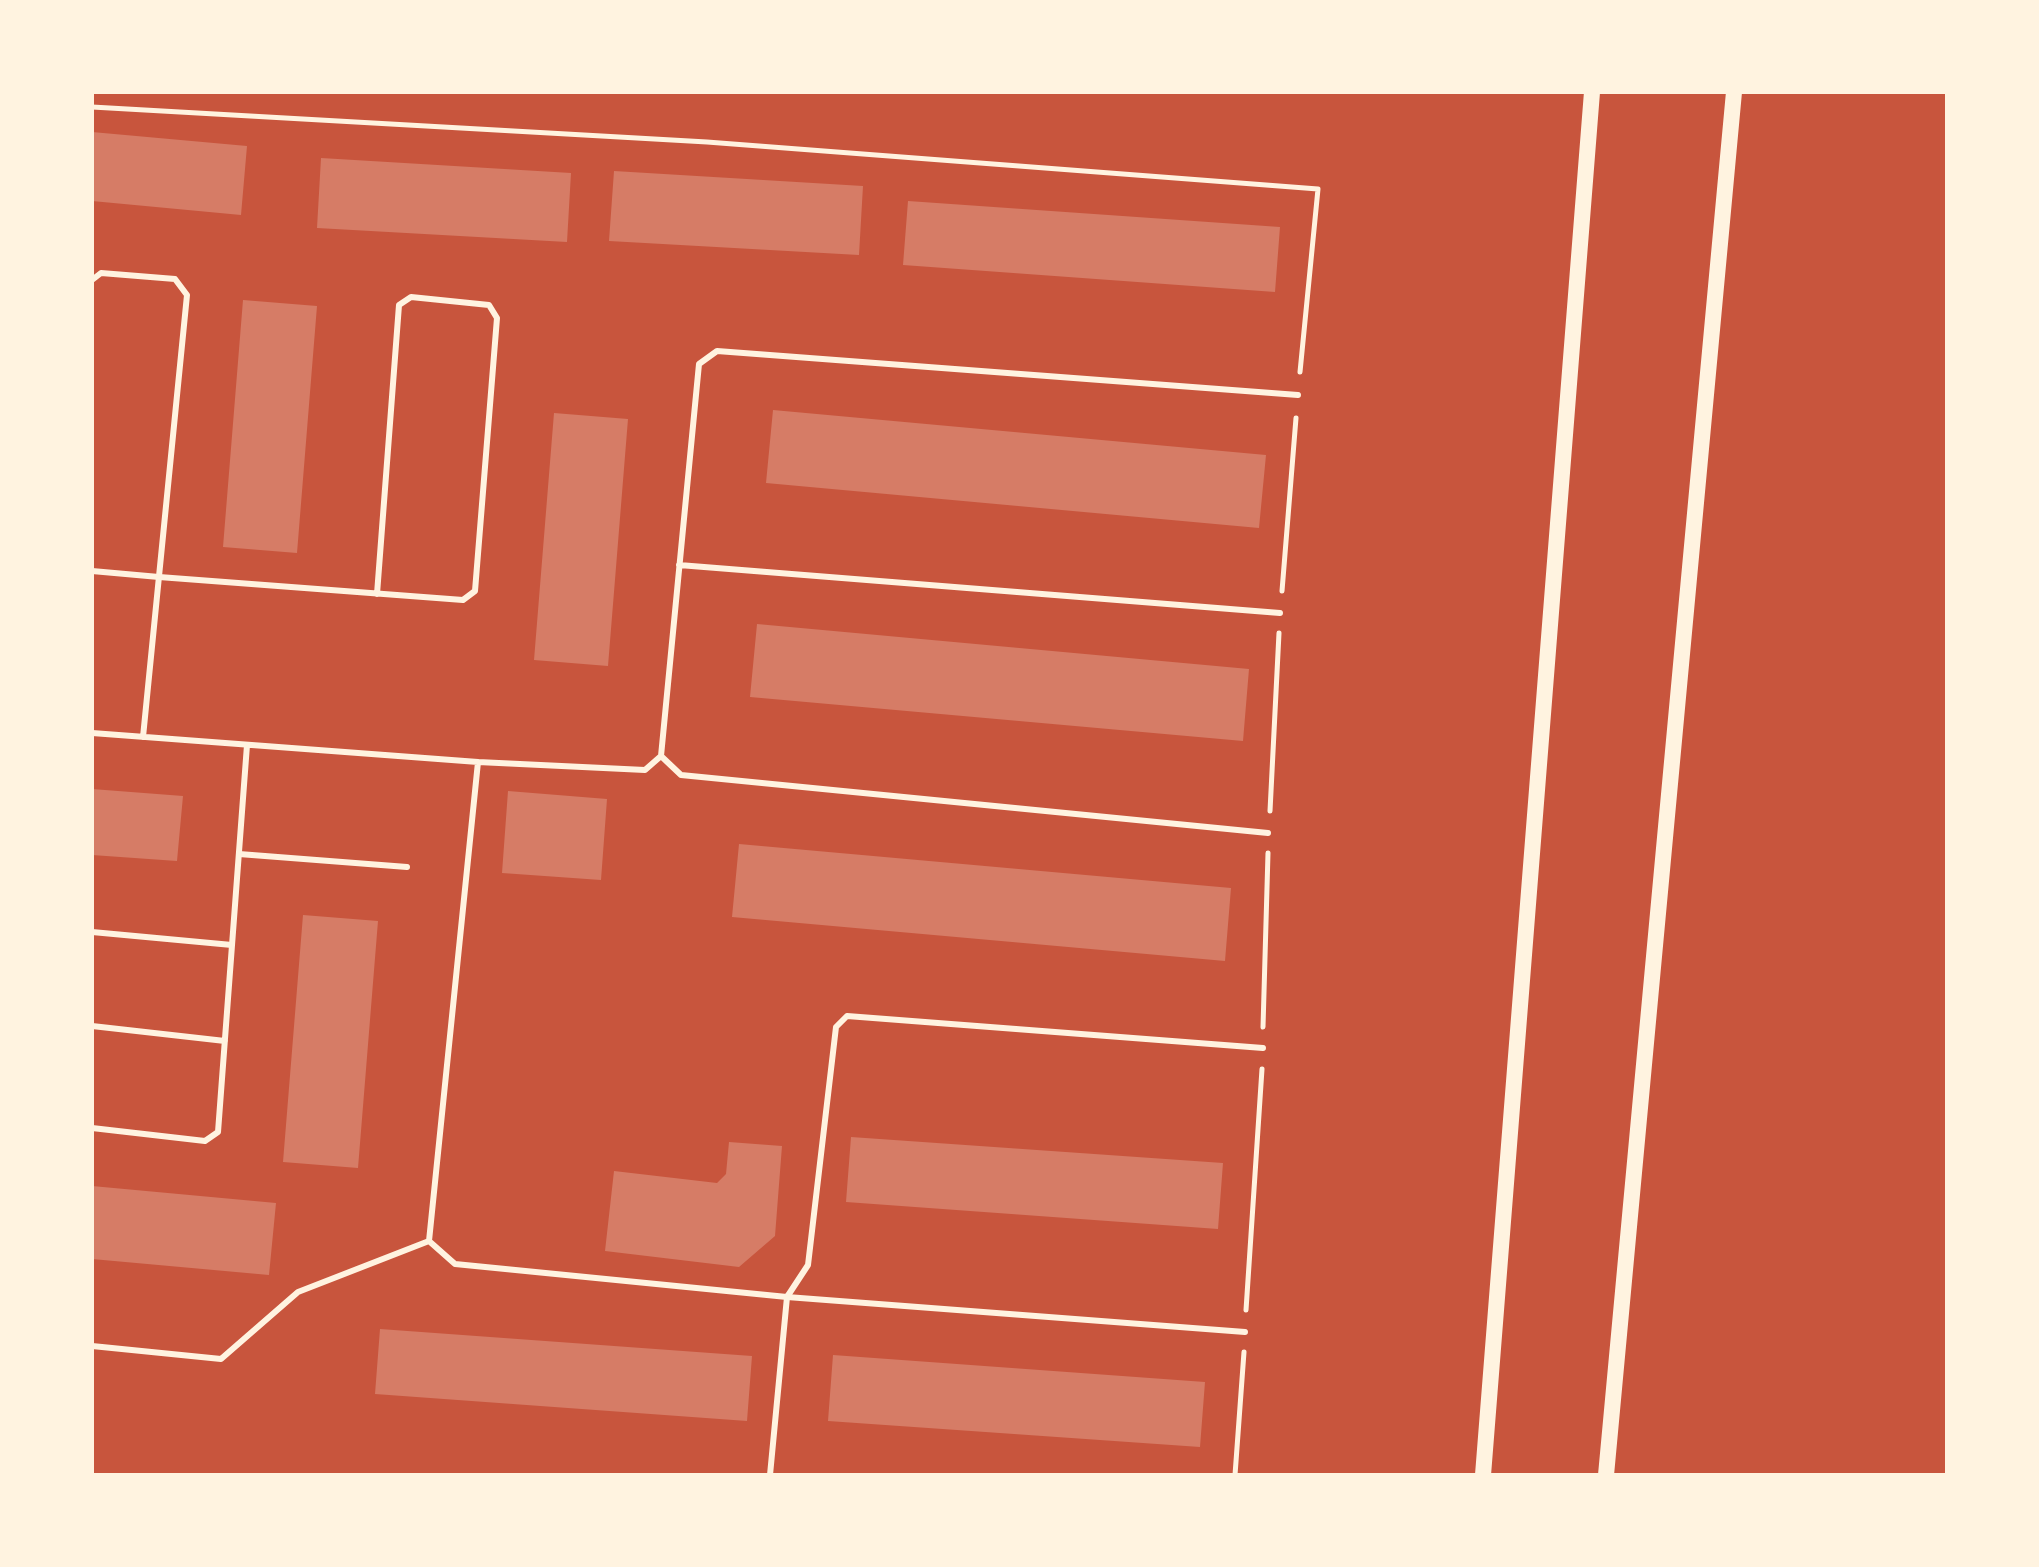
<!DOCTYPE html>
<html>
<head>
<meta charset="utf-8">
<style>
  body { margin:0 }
  #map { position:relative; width:2039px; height:1567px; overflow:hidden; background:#c8553d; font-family:"Titillium Web",sans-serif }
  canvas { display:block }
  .frame { position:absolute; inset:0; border:94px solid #fff3e0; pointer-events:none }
</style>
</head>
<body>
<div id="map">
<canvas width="2039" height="1567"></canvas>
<div class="frame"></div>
</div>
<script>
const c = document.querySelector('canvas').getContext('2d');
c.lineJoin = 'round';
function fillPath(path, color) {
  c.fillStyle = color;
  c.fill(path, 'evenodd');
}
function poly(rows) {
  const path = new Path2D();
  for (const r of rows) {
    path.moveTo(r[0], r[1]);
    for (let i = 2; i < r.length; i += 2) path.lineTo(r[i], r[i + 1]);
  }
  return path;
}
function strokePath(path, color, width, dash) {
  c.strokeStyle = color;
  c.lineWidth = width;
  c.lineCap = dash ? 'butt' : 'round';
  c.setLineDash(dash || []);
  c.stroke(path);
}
fillPath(poly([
  [92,132,247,146,241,215,92,201],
  [321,158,571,173,567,242,317,228],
  [614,171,863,186,859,255,609,241],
  [908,201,1280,227,1275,292,903,265],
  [243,300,317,306,297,553,223,547],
  [773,410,1266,455,1259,528,766,483],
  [554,413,628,419,608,666,534,660],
  [757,624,1249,669,1243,741,750,697],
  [92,789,183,796,177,861,92,855],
  [508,791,607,799,601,880,502,873],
  [739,844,1231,888,1225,961,732,917],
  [303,915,378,921,358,1168,283,1162],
  [851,1137,1223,1163,1218,1229,846,1202],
  [729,1142,782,1146,775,1236,739,1267,605,1251,614,1171,717,1183,726,1174],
  [92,1186,276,1203,269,1275,92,1259],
  [380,1329,752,1356,747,1421,375,1394],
  [833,1355,1205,1382,1200,1447,828,1421]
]), '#d67c66');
strokePath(poly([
  [92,107,707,142,1318,189,1300,372],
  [1282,591,1296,418],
  [1270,811,1279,633],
  [1263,1027,1268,853],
  [1246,1310,1262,1069],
  [1235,1475,1244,1352]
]), '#fff3e0', 5);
strokePath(poly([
  [92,280,101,273,175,279,187,295,143,737],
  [679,565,1280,613],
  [92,571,159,577,463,600,475,591,497,318,489,305,411,297,399,305,377,594],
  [92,733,478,762,429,1241,455,1264,787,1297,770,1475],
  [661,756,681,775,1268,833],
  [478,762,645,770,661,756,699,364,717,351,1298,395],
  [239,854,407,867],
  [92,932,232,945],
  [92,1026,225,1041],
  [92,1128,205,1141,218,1132,247,745],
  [1245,1332,787,1297,808,1265,836,1027,847,1016,1263,1048],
  [92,1346,221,1359,298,1292,429,1241]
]), '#fff3e0', 6);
strokePath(poly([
  [1483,1475,1592,92],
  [1606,1475,1734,92]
]), '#fff3e0', 16);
</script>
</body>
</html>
